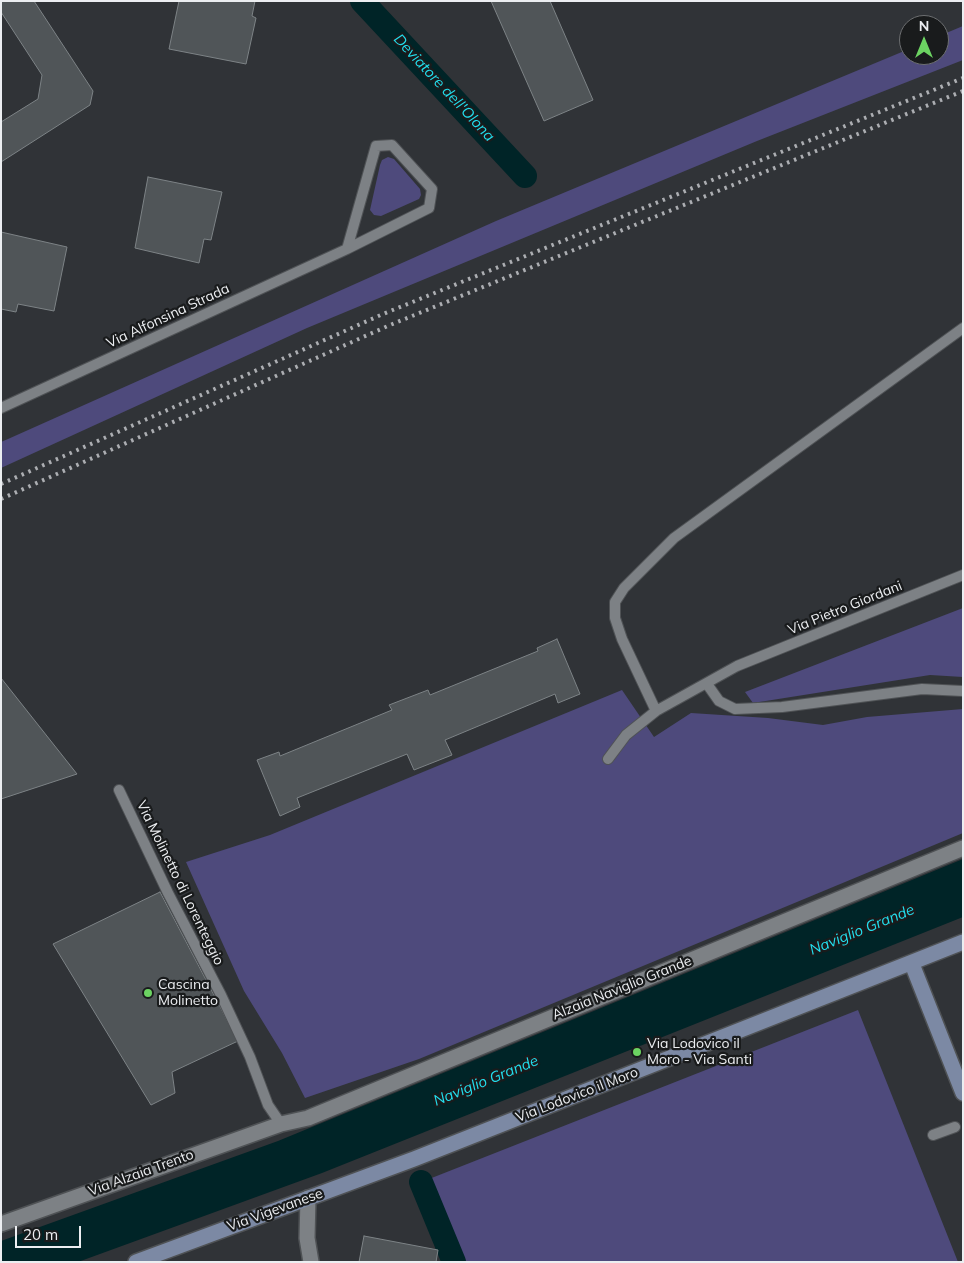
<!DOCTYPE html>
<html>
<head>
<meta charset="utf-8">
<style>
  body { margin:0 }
  #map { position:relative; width:964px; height:1263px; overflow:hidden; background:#303337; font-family:Mulish,sans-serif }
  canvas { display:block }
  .frame { position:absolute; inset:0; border:2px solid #eceef1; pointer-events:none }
  .north { position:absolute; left:899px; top:15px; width:50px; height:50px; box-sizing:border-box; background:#191b1c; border:1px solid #6d6f71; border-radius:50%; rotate:0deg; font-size:14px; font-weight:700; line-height:20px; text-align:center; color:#eceef1 }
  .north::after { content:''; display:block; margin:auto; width:18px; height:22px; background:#6cd362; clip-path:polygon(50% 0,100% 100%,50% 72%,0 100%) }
  .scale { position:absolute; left:15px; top:1226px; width:66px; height:22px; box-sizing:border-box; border:2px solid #eceef1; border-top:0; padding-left:6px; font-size:15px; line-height:18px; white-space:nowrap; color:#eceef1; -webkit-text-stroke:4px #191b1c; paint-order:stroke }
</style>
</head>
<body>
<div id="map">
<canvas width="964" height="1263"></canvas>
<div class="frame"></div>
<div class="north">N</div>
<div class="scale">20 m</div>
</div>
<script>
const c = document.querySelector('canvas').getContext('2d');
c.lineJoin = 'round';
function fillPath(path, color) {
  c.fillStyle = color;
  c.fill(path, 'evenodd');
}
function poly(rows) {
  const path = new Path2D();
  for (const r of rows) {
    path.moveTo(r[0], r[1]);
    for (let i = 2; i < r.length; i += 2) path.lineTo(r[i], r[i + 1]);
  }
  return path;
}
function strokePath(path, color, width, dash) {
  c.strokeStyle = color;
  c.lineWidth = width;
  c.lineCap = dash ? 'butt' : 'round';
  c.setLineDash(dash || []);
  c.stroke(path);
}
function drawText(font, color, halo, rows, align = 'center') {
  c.font = font + ' Mulish,sans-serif';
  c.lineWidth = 4.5;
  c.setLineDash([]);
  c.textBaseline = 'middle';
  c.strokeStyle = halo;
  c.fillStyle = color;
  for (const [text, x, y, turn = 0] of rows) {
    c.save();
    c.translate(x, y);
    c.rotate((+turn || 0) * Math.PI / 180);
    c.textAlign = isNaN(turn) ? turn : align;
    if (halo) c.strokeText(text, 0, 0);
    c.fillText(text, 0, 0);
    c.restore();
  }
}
fillPath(poly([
  [963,26,963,60,757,141,307,328,1,468,1,442,8,439,496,221,909,49,909,55,939,55,939,36],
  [388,157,394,159,420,189,421,195,419,199,381,216,374,215,370,210,380,165,382,160],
  [963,608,963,677,930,675,753,703,745,692],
  [622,690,654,737,691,713,768,718,823,725,867,717,963,709,963,833,419,1059,305,1098,282,1053,244,991,186,862,270,835],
  [858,1010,958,1262,461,1262,424,1181]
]), '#4e4a7c');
fillPath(poly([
  [963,859,963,917,322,1173,78,1262,1,1262,1,1241,278,1141]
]), '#002427');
strokePath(poly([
  [362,1,525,176],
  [421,1182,454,1262]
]), '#002427', 24);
const building = poly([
  [1,1,34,1,93,91,90,105,1,162,1,122,38,99,42,75,1,12,1,1],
  [179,1,255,1,252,16,256,18,246,64,169,49,179,1],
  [491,1,550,1,593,100,544,121,491,1],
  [148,177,222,192,211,240,204,239,199,263,135,248,148,177],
  [1,232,67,247,54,311,18,304,16,312,1,309,1,232],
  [557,639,580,694,558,703,555,694,445,740,452,755,414,770,407,754,297,798,300,807,280,816,257,760,279,752,280,756,392,710,389,705,428,690,430,695,538,651,537,648,557,639],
  [1,678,77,774,1,799,1,678],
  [160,892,238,1041,172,1072,175,1093,151,1105,53,944,160,892],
  [364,1236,438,1250,436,1262,359,1262,364,1236]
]);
fillPath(building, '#505558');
strokePath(building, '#7d8386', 1);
const lane = poly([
  [1,408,347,249,429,208,432,189,392,145,376,146,347,249],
  [707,684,719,701,735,709,782,707,922,689,963,691],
  [656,711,622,639,615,618,615,602,624,588,674,538,963,328],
  [608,759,626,735,656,711,737,666,963,575],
  [119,790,168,893,221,995,250,1057,268,1105,281,1124],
  [933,1135,955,1127]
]);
const street = poly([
  [308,1198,307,1238,311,1262],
  [1,1224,281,1124,308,1118,963,848]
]);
const secondary = poly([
  [912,964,963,1093],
  [136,1262,414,1159,963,942]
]);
strokePath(lane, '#4f5255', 12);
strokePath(street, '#4f5255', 18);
strokePath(secondary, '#4f5255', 18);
strokePath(lane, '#7d8185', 10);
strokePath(street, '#7d8185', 15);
strokePath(secondary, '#7c89a4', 15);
strokePath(poly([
  [1,484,383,314,963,78],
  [1,499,390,325,963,91]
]), '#acaeb2', 4, [2.5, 5]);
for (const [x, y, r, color] of [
  [148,993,5,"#6cd362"],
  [637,1052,5,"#6cd362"]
]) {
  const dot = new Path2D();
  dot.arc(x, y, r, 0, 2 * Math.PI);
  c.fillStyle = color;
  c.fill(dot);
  strokePath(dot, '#191b1c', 2);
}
drawText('14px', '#eceef1', '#191b1c', [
  ["Via Alfonsina Strada",168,316,-25],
  ["Via Pietro Giordani",845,608,-22],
  ["Via Molinetto di Lorenteggio",180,883,64],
  ["Alzaia Naviglio Grande",622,988,-22],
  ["Via Lodovico il Moro",577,1095,-21],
  ["Via Alzaia Trento",141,1173,-20],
  ["Via Vigevanese",275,1210,-20]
]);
drawText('14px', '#eceef1', '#191b1c', [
  ["Cascina",158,985],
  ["Molinetto",158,1001],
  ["Via Lodovico il",647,1044],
  ["Moro - Via Santi",647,1060]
], 'left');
drawText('italic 15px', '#22deed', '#191b1c', [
  ["Deviatore dell'Olona",444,88,47],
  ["Naviglio Grande",862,930,-22],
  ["Naviglio Grande",486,1081,-22]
]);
</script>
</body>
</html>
